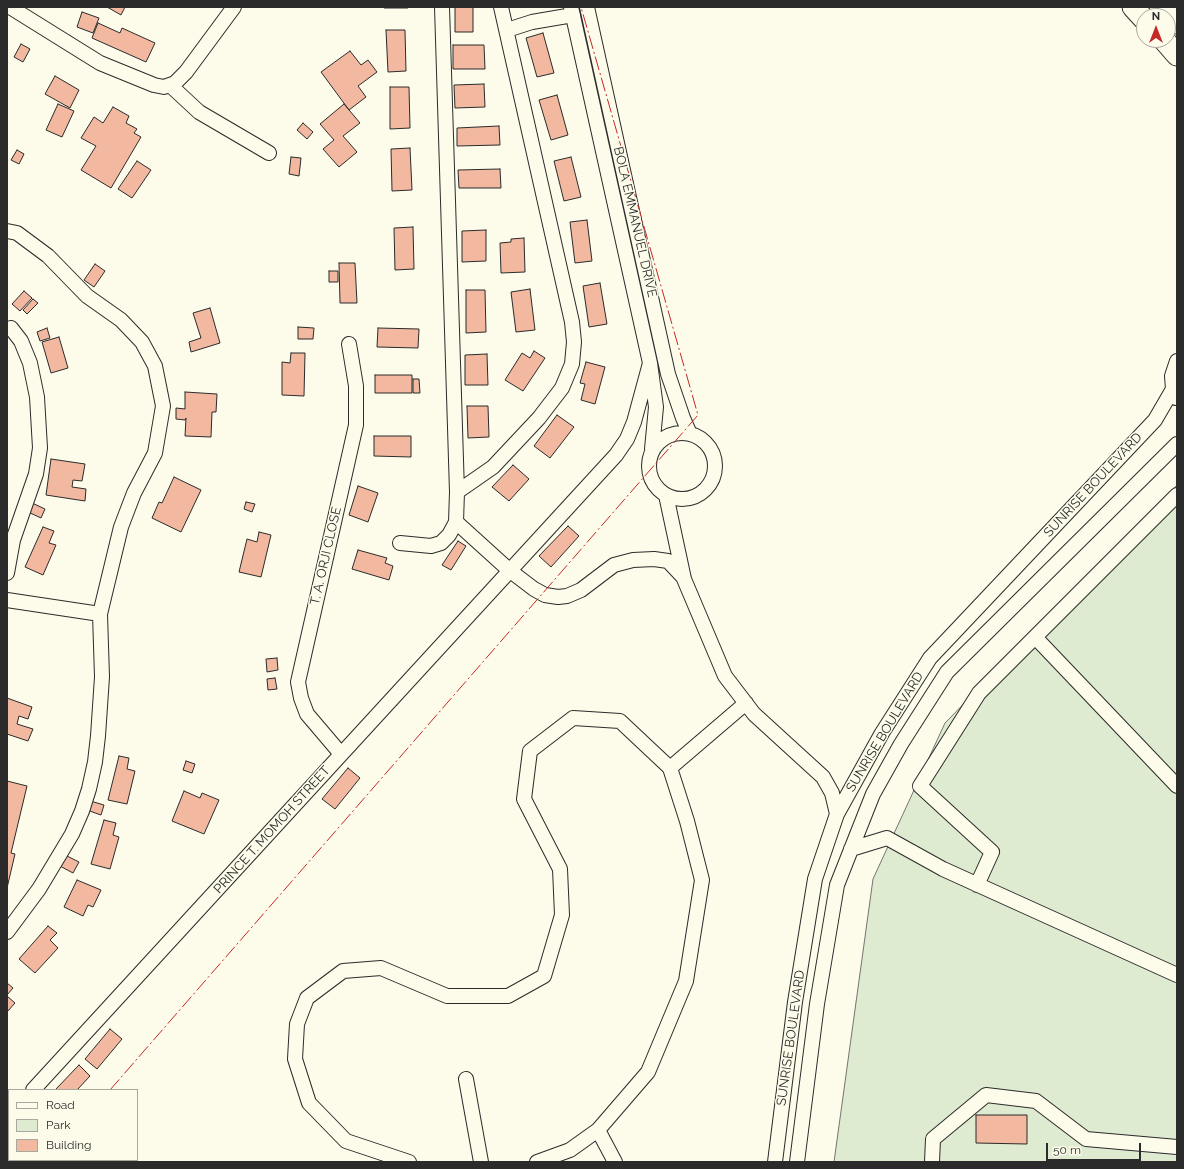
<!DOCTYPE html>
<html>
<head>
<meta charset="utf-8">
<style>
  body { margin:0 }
  #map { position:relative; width:1184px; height:1169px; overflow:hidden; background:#fdfbea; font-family:Raleway,sans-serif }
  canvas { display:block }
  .frame { position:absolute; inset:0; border:8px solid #2b2b2b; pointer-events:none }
  .legend { position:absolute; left:8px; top:1089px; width:130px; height:72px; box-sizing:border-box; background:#fdfbea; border:1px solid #a9a89e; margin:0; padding:5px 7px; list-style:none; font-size:12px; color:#2b2b2b }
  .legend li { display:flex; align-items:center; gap:8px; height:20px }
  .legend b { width:20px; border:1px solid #a9a89e }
  .north { position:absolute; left:1136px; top:8px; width:40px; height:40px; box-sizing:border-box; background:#fdfbea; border:1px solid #a9a89e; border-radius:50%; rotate:0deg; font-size:11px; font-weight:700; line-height:16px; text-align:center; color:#2b2b2b }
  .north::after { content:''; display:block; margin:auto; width:14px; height:18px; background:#c62828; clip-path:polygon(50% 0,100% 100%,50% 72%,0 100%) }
  .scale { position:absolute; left:1046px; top:1143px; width:95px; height:18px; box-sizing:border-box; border:2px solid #2b2b2b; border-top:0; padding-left:5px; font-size:12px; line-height:14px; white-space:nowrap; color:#2b2b2b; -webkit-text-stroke:3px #fdfbea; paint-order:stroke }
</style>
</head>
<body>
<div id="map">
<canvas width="1184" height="1169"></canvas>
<div class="frame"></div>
<ul class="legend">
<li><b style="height:5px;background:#fdfbea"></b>Road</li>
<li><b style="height:11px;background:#deebd1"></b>Park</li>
<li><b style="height:11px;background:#f2b8a0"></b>Building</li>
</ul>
<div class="north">N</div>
<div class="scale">50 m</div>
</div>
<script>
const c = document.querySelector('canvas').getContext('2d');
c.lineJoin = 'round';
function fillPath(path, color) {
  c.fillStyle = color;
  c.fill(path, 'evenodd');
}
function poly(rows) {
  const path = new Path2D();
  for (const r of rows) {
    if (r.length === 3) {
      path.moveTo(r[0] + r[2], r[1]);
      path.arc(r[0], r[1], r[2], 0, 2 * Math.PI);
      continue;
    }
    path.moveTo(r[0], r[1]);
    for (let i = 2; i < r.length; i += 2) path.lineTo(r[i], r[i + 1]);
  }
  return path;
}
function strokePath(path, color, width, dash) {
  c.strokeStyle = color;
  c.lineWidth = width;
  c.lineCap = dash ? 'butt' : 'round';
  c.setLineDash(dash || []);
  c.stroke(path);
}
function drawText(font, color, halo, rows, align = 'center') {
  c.font = font + ' Raleway,sans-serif';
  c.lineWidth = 3;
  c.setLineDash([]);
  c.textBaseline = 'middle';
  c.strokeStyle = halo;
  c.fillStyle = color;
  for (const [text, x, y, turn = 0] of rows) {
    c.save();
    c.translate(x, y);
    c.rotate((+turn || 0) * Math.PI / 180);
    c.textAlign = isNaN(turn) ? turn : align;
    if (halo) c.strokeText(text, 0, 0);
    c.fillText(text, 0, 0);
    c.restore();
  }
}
const green = poly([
  [1177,485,1177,1162,834,1162,873,879,945,723,1177,485]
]);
fillPath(green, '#deebd1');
strokePath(green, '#74746e', 1);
const building = poly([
  [107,7,125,7,121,15,107,7],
  [384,7,408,7,408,8,384,8,384,7],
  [455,7,473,7,473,32,455,32,455,7],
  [82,12,99,18,93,33,77,27,82,12],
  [98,23,120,33,122,28,155,43,146,62,92,38,98,23],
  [386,30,405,30,406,71,388,72,386,30],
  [543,33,554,73,537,77,526,38,543,33],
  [21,44,30,49,23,62,14,57,21,44],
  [453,45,484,45,485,69,453,69,453,45],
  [350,51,361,65,368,60,377,72,358,86,366,97,349,110,321,72,350,51],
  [55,76,79,90,70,108,45,94,55,76],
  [484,84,485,107,455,108,454,85,484,84],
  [390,87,409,87,410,128,390,129,390,87],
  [557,95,568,135,551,140,539,100,557,95],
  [58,104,74,111,62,137,46,130,58,104],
  [344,104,360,123,343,136,357,152,339,167,323,149,334,140,320,124,344,104],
  [113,107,129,116,126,123,137,129,134,133,141,137,111,188,81,170,96,146,81,138,94,117,103,123,113,107],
  [303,123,313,132,307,139,297,130,303,123],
  [499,126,500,145,457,146,457,128,499,126],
  [410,148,412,190,392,191,391,149,410,148],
  [17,150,24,154,19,164,11,160,17,150],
  [291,157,301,158,299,176,289,174,291,157],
  [571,157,581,197,564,201,554,161,571,157],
  [137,161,151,170,132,198,118,189,137,161],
  [500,169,501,188,459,188,458,170,500,169],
  [587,220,592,261,575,263,570,222,587,220],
  [413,227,414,269,395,270,394,228,413,227],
  [486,230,486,261,462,262,462,231,486,230],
  [524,238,525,272,501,273,500,243,511,242,511,239,524,238],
  [339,263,355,263,357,303,340,303,339,263],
  [95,264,105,271,94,287,84,280,95,264],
  [329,271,338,271,338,282,329,282,329,271],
  [600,283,607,324,589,327,583,286,600,283],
  [530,289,535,330,516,332,511,292,530,289],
  [466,290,485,290,486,332,466,333,466,290],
  [24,291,32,298,20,311,12,304,24,291],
  [33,299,38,303,27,314,23,310,33,299],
  [210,308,220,343,191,352,189,342,201,338,193,313,210,308],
  [298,327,314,328,313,339,298,339,298,327],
  [47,328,50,338,40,341,37,332,47,328],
  [378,328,419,329,418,348,377,347,378,328],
  [59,337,68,368,51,373,42,342,59,337],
  [534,351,545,358,523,391,505,380,522,353,530,358,534,351],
  [291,353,305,353,304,396,282,395,282,362,290,363,291,353],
  [487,354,488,385,465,385,465,355,487,354],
  [586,362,605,367,595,404,581,400,585,384,580,383,586,362],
  [375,375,412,375,412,393,375,393,375,375],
  [413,379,419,379,420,393,413,393,413,379],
  [185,392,217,394,216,412,212,412,211,437,185,436,186,418,185,420,176,419,176,408,185,409,185,392],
  [467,406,488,406,489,437,468,438,467,406],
  [557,415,574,427,550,458,534,446,557,415],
  [374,436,411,436,411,457,374,456,374,436],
  [51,459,85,464,82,481,73,480,72,487,86,489,85,501,46,495,51,459],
  [513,465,529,479,509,501,492,487,513,465],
  [174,477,201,490,181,532,152,518,159,502,162,503,174,477],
  [358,486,378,493,368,522,349,515,358,486],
  [30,502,45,509,41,518,26,511,30,502],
  [246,502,255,504,252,512,244,509,246,502],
  [568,526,579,536,551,567,539,556,568,526],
  [43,527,54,531,49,543,56,545,43,575,25,567,43,527],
  [259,532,271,535,261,577,239,572,247,539,257,542,259,532],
  [458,541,466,546,451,570,442,565,458,541],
  [358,550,387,558,385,563,393,566,389,580,352,569,358,550],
  [277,658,278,670,267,672,266,659,277,658],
  [275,678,277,689,268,690,267,679,275,678],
  [7,698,32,707,28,719,19,716,17,724,33,729,28,741,7,734,7,698],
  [119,756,129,758,127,769,135,771,127,804,108,800,119,756],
  [186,761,195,764,192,773,183,770,186,761],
  [348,768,360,778,335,809,322,799,348,768],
  [7,781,27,786,11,853,15,854,7,888,7,781],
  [184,791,200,798,202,793,219,800,204,834,172,821,184,791],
  [87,800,104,805,101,815,84,809,87,800],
  [104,820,116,823,113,835,119,837,110,869,91,864,104,820],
  [63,854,79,862,73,873,58,865,63,854],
  [77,880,101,890,93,907,88,905,83,916,64,907,77,880],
  [48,926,57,933,50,940,58,948,35,973,19,959,48,926],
  [7,983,13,988,7,995,7,983],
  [7,996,15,1003,7,1012,7,996],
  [110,1029,122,1039,97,1069,85,1059,110,1029],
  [79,1065,90,1076,77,1090,55,1090,79,1065],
  [976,1115,1027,1115,1027,1144,976,1143,976,1115]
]);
fillPath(building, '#f2b8a0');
strokePath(building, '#2b2b2b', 1);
const minor = poly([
  [10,7,100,63,154,85,164,87,175,83,186,72,234,7],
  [571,7,650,363,656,407,652,449],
  [587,7,668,374,683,418,690,434],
  [507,30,532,22,573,15],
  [171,86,199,112,269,153],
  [7,231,17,233,48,256,87,296,121,320,142,342,155,366,163,406,155,453,134,493,121,527,100,614,102,677,98,736,95,762,89,789,82,811,72,834,39,889,7,932],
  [1176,398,1173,389,1172,376,1177,361],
  [682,466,33],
  [457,492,493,467,539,418,562,388,572,364,574,342,572,322,501,7],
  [666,495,684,579,725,676,754,714,823,777,832,793,837,814],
  [456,522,509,570,534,589,545,595,558,597,567,596,581,590,614,565,633,560,654,559,668,561,684,578],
  [400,543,431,546,441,543,449,535,456,522,457,492,442,7],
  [7,573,13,540,36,474,40,448,37,397,30,363,21,341,11,328],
  [7,600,100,614],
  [1035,637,1177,786],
  [341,754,307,714,301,698,298,682,356,425,356,386,349,344],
  [670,768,746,703],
  [851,849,887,838,943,869,1177,975],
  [977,885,992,852,920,786,979,693,1177,495],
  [466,1079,481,1162],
  [33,1090,616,455,627,439,634,422,650,363],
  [7,1118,9,1116],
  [598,1130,615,1162],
  [409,1162,346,1141,309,1103,295,1059,297,1024,307,998,343,971,381,968,447,996,508,996,544,976,562,915,560,869,524,799,530,751,573,718,620,721,670,768,687,821,702,880,686,981,648,1072,598,1130,570,1150,537,1162],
  [775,1162,795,1002,815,879,837,814,882,733,930,658,1155,420,1173,389],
  [797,1162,817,1004,837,885,873,794,901,744,947,672,1177,444],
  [932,1162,933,1139,986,1095,1036,1101,1086,1139,1177,1147]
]);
const highway = poly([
  [1133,7,1144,19],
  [1169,7,1177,23],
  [1164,40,1177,55]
]);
strokePath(minor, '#2b2b2b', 16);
strokePath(highway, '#2b2b2b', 23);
strokePath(minor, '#fdfbea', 14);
strokePath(highway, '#fdfbea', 21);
strokePath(poly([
  [110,1090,698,415,581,7],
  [48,1162,49,1160]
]), '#c62828', 1, [14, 3, 2, 3]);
drawText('13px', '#2b2b2b', '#fdfbea', [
  ["BOLA EMMANUEL DRIVE",635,222,77],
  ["SUNRISE BOULEVARD",1093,485,-47],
  ["T. A. ORJI CLOSE",326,556,-77],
  ["SUNRISE BOULEVARD",885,732,-59],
  ["PRINCE T. MOMOH STREET",272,830,-48],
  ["SUNRISE BOULEVARD",791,1038,-82]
]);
</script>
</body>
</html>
